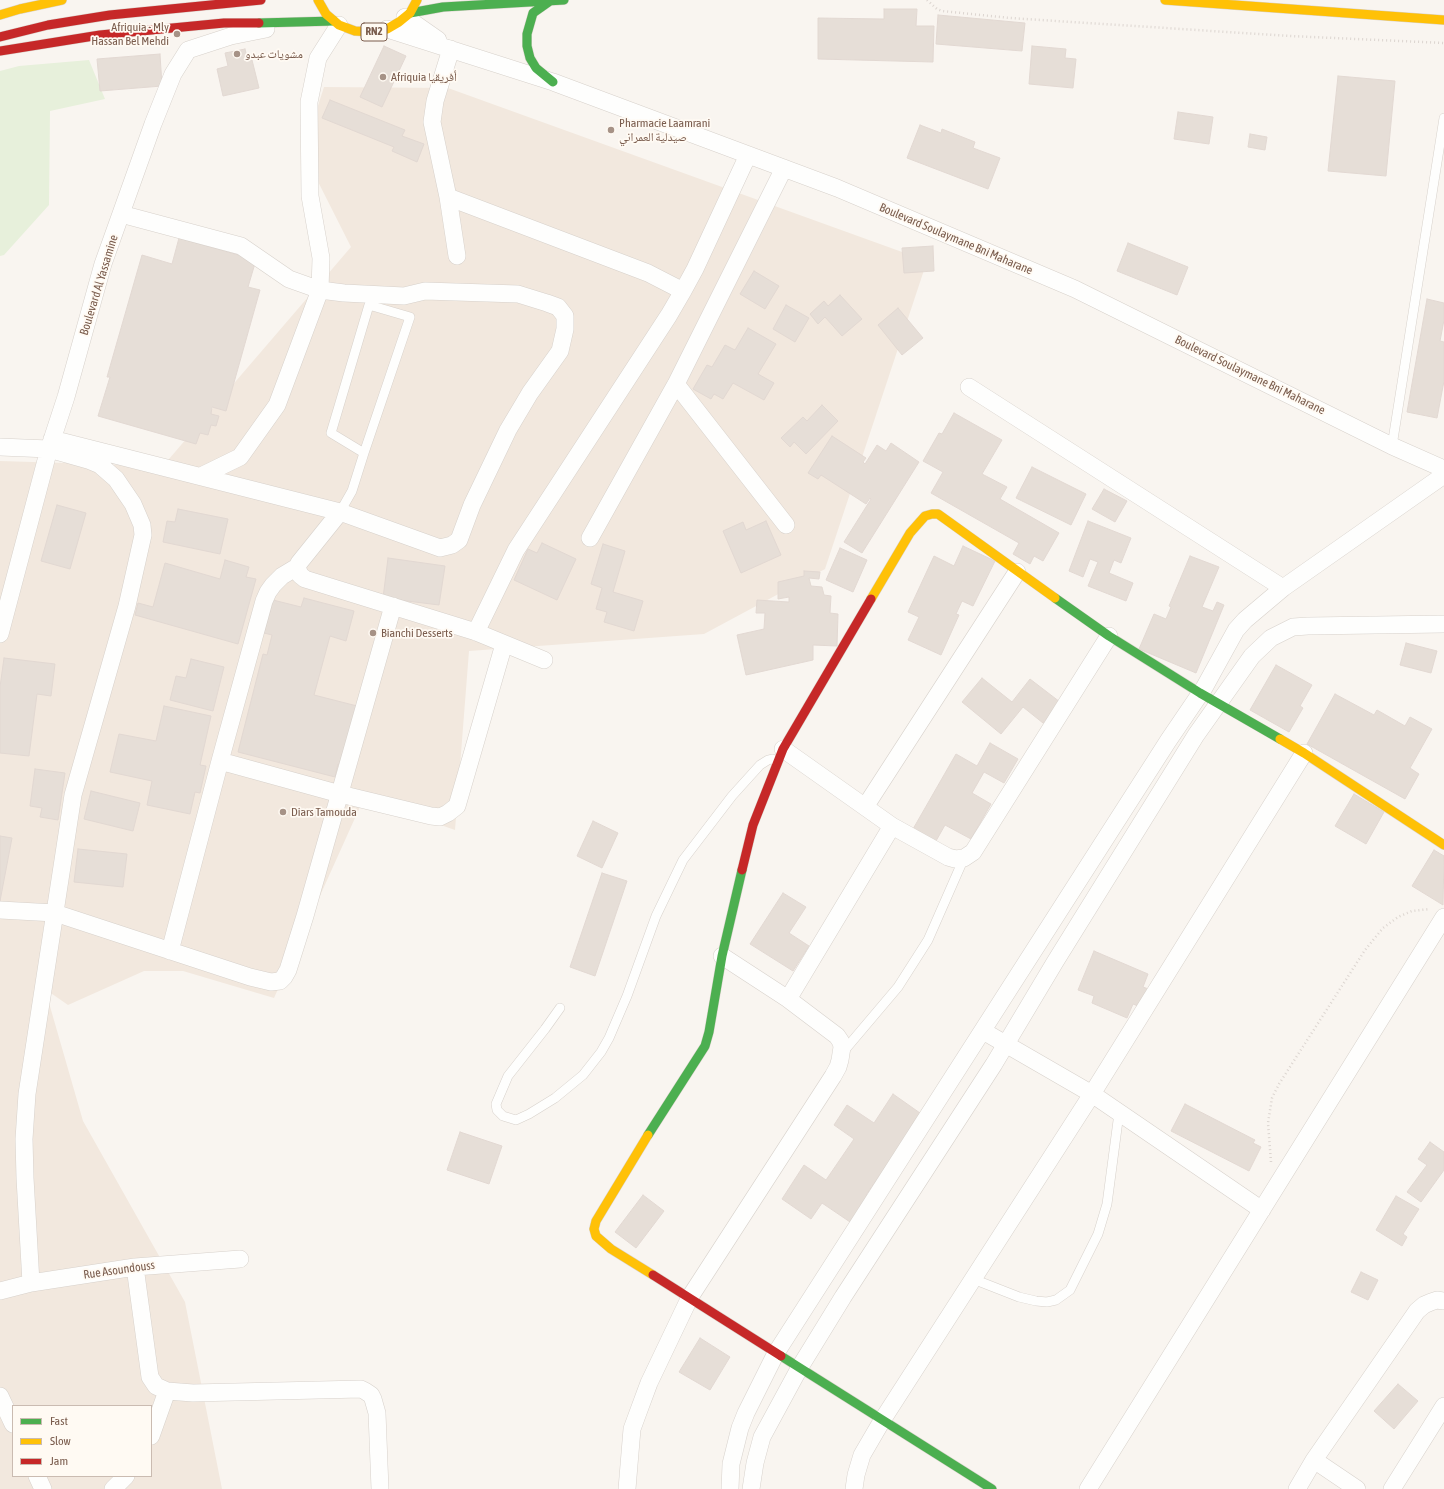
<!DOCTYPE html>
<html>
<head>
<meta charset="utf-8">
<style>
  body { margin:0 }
  #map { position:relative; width:1444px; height:1489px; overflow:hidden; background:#f9f5f0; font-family:"Asap Condensed",sans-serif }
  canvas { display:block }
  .legend { position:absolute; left:12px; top:1405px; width:140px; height:72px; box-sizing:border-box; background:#fffaf3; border:1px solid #cabbb1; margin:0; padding:5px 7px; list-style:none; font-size:12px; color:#7a5c4d }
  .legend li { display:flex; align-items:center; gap:8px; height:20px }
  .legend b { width:20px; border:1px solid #cabbb1 }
</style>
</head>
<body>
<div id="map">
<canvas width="1444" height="1489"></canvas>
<ul class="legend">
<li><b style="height:5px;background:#4caf50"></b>Fast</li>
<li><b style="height:5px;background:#ffc107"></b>Slow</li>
<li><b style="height:5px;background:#c62828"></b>Jam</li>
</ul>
</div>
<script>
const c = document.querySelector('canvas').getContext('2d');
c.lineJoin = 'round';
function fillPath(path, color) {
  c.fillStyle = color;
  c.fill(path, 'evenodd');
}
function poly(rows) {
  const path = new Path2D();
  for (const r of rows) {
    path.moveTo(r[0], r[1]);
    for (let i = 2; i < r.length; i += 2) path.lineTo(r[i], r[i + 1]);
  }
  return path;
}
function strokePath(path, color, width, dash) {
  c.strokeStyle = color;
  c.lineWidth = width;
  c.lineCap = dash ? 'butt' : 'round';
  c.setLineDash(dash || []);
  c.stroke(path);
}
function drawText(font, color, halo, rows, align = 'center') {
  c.font = font + ' "Asap Condensed","Noto Naskh Arabic",sans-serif';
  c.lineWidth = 3.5;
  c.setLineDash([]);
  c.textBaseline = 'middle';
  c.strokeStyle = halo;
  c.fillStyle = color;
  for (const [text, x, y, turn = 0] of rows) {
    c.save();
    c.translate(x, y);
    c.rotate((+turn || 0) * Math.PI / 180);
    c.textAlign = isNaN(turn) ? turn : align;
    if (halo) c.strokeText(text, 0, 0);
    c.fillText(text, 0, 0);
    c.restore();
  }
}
fillPath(poly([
  [324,87,448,88,927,261,825,569,704,634,469,651,455,830,364,798,274,998,183,971,144,971,68,1005,45,989,83,1121,185,1302,222,1489,0,1489,0,461,163,466,351,247,303,152],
  [13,1406,151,1406,151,1476,13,1476]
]), '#f2e8de');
fillPath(poly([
  [89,60,105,99,50,111,49,205,4,255,0,256,0,71,19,66]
]), '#e7f0db');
const building = poly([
  [884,9,917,9,916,26,934,26,933,62,818,59,818,18,884,19,884,9],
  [938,15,1025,23,1022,51,936,44,938,15],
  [384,46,406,56,382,107,360,97,384,46],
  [1032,46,1066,49,1065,58,1076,59,1073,88,1029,84,1032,46],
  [245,49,248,61,252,60,259,88,223,96,217,69,228,66,225,53,245,49],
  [160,54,162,86,100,91,97,59,160,54],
  [1338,76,1395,81,1386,176,1328,171,1338,76],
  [330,100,405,130,402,136,424,144,417,162,392,151,394,147,322,118,330,100],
  [1178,112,1213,117,1209,144,1174,139,1178,112],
  [920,125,941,133,942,129,975,142,973,148,1000,158,988,189,907,158,920,125],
  [1250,134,1267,137,1265,150,1248,147,1250,134],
  [179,238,256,260,248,287,260,290,226,411,212,407,211,414,219,416,216,426,211,425,208,435,200,433,196,444,98,416,110,377,107,377,142,255,172,264,179,238],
  [1128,243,1188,267,1177,295,1117,271,1128,243],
  [933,246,934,271,904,273,902,248,933,246],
  [754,271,779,286,765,309,740,294,754,271],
  [840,295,862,319,842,336,825,317,818,324,810,314,824,301,828,306,840,295],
  [1427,299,1444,303,1444,320,1440,341,1444,342,1444,381,1437,418,1407,412,1427,299],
  [786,305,809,318,795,342,773,329,786,305],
  [898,308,923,338,902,355,878,325,898,308],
  [748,328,776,344,758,374,774,383,764,400,733,383,723,399,714,394,711,399,693,389,707,365,712,367,725,345,735,350,748,328],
  [822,405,838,421,806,454,794,442,790,447,781,438,803,417,807,421,822,405],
  [954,413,1002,440,982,474,1007,487,1000,499,1059,533,1043,561,1034,556,1030,564,1013,554,1019,543,931,493,943,472,923,461,939,433,942,434,954,413],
  [832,436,866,458,863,462,865,464,877,445,886,451,891,443,919,462,862,553,844,542,871,499,870,498,866,504,821,475,818,479,808,473,832,436],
  [1032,467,1086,494,1071,525,1016,498,1032,467],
  [1104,489,1127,501,1115,522,1092,509,1104,489],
  [57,505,86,513,70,569,41,561,57,505],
  [178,509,228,519,220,554,163,542,167,521,175,522,178,509],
  [766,521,781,555,741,573,723,531,743,522,746,530,766,521],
  [1088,521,1131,538,1121,563,1114,560,1109,573,1133,583,1126,601,1088,586,1098,562,1090,559,1083,577,1069,571,1088,521],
  [542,543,576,559,557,600,514,580,528,549,537,553,542,543],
  [603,544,625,551,613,592,643,601,634,631,604,622,607,612,596,609,602,588,591,584,603,544],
  [963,546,995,561,973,606,962,601,956,614,959,615,941,655,908,640,919,617,908,612,934,556,954,566,963,546],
  [840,548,867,560,853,592,826,580,840,548],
  [1190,556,1219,567,1202,607,1213,611,1217,602,1224,605,1196,673,1139,649,1154,614,1166,619,1171,607,1169,606,1190,556],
  [388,558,445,566,439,605,383,598,388,558],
  [225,560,249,567,246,577,256,579,238,644,135,615,138,603,153,607,165,563,220,579,225,560],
  [804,571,820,572,819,579,809,578,811,586,822,587,824,595,831,596,830,613,838,614,837,646,813,645,813,660,746,675,737,635,764,629,765,613,756,613,757,600,789,602,789,597,778,599,778,582,804,576,804,571],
  [304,598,354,611,346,641,330,636,314,695,361,707,346,765,338,764,335,777,238,752,263,654,267,655,272,635,264,633,273,600,301,607,304,598],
  [1406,643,1437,651,1431,673,1400,665,1406,643],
  [4,658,55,664,51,696,37,694,29,756,0,753,0,687,4,658],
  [191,659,224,667,213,711,170,700,176,676,186,678,191,659],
  [1276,665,1312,685,1300,706,1303,708,1289,732,1250,710,1276,665],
  [982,678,1012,702,1030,679,1060,702,1043,723,1023,707,1001,734,962,702,982,678],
  [1335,694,1374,715,1377,710,1405,726,1410,717,1432,729,1410,768,1419,774,1405,799,1307,744,1335,694],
  [164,706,211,716,200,765,206,766,200,793,195,792,190,814,147,805,152,781,110,772,119,734,156,741,164,706],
  [990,743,1018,759,1004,783,984,772,972,793,991,804,971,839,945,825,936,841,913,829,956,754,977,766,990,743],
  [35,769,65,773,58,820,40,817,42,808,30,806,35,769],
  [91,791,140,803,133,831,84,819,91,791],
  [1354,794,1384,812,1366,844,1335,826,1354,794],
  [593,821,618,833,602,868,577,856,593,821],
  [0,836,12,838,0,901,0,836],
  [78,849,127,854,123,887,74,882,78,849],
  [1434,850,1444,856,1443,905,1412,886,1434,850],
  [602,873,627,881,595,976,570,967,602,873],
  [783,893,806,907,789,933,809,946,793,971,750,944,783,893],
  [1094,951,1148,974,1143,987,1151,990,1143,1008,1133,1004,1127,1018,1092,1003,1094,996,1078,990,1094,951],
  [893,1094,920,1113,911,1126,913,1127,866,1195,870,1198,853,1224,822,1203,811,1219,782,1199,804,1165,826,1180,854,1139,834,1125,847,1105,874,1123,893,1094],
  [1185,1104,1255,1140,1253,1143,1261,1147,1249,1171,1171,1131,1185,1104],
  [460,1132,502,1146,489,1184,447,1170,460,1132],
  [1430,1142,1444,1152,1444,1170,1421,1202,1407,1192,1427,1165,1418,1159,1430,1142],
  [643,1195,664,1211,636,1248,615,1232,643,1195],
  [1396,1196,1419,1209,1403,1234,1407,1237,1402,1246,1376,1230,1396,1196],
  [1361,1272,1378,1280,1368,1300,1351,1292,1361,1272],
  [700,1338,730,1357,710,1390,679,1372,700,1338],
  [1398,1384,1418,1401,1394,1429,1374,1411,1398,1384]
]);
fillPath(building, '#e6ded7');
strokePath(building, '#e2d8d2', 1);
const lane = poly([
  [1392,446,1444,118],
  [340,512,352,491,364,453,410,317,369,305,331,433,364,453],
  [560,1008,545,1029,508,1076,496,1104,497,1110,503,1116,516,1120,529,1114,555,1098,583,1075,601,1052,609,1038,627,996,656,916,683,860,732,796,760,765,768,760,772,759,777,761],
  [843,1052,898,987,928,940,964,858],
  [973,1279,1019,1297,1036,1301,1047,1302,1056,1300,1070,1290,1098,1234,1107,1204,1119,1113]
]);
const street = poly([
  [405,17,438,40],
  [387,29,553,82,837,188,1075,289,1392,446,1444,469],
  [451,49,435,101,432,122,448,197,457,256],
  [448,197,648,273,683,291,669,315,516,550,476,632],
  [683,291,695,269,748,155],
  [676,384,786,525],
  [969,387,1283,588],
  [52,439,340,512,440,548,452,545,459,540,472,505,508,430,530,393,560,351,565,329,565,316,558,307,547,303,518,294,425,291,404,296,344,293,320,290,289,279,241,246,121,214],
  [0,447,49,449,88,460,100,465,116,479,133,504,142,525,143,535,127,606,73,795,27,1094,24,1139,25,1178,31,1283],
  [201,476,240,457,277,405,320,290,321,258,310,196,309,102,318,58,339,25],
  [340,512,299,563,297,567,300,575,305,579,476,632,544,660],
  [590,538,676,384,784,168],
  [0,634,49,449,66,397,103,264,153,124,173,74,188,50,231,36,266,29],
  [783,749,892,826,948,857,955,859,964,858,973,852,1109,636],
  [220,761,340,794,431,816,440,817,448,813,457,806,504,644],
  [865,807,1017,572],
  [0,910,55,913,250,977,271,982,280,981,284,977,288,970,305,916,393,606],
  [170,951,220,761,264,601,268,592,273,585,282,576,297,567],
  [788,999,892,826],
  [983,1031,1092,1094,1262,1210],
  [135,1267,150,1377,156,1386,167,1391,193,1393,361,1389,365,1391,371,1395,373,1399,377,1413,380,1489],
  [0,1291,31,1283,135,1267,240,1259],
  [0,1396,13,1424],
  [151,1436,167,1391],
  [1314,1460,1357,1489],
  [37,1476,43,1489],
  [113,1489,126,1476],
  [627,1489,632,1429,639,1410,649,1383,690,1297,833,1076,838,1067,840,1060,842,1047,841,1042,837,1036,788,999,722,956],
  [730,1489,731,1464,740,1428,746,1413,776,1353,1168,741,1204,688,1236,630,1245,620,1283,588,1444,475],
  [751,1489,755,1463,762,1437,800,1367,843,1297,994,1064,1055,962,1196,735,1252,656,1271,638,1293,627,1308,626,1444,624],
  [854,1489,856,1475,862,1455,883,1419,1092,1094,1304,753],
  [1088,1489,1444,917],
  [1297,1489,1314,1460,1417,1311,1424,1305,1431,1302,1437,1300,1444,1301],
  [1392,1489,1444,1406]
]);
const fast = poly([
  [550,1,533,13,527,34,527,46,530,58,536,68,553,82],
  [410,13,443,7,564,0],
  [259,23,334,21],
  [1055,598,1109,636,1200,693,1280,739],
  [648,1135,705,1046,709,1032,722,956,742,870],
  [781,1356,992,1489]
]);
const slow = poly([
  [318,0,326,14,339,25,355,31,371,32,387,29,399,22,410,13,417,0],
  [1165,0,1444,20],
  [0,15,20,9,62,0],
  [871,599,910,533,925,516,932,514,938,514,1055,598],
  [1280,739,1304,753,1444,845],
  [648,1135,596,1221,594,1229,596,1236,611,1249,653,1275]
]);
const jam = poly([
  [0,37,48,25,110,15,261,0],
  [0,51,100,35,224,23,259,23],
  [742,870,753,825,783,749,871,599],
  [653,1275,781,1356]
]);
strokePath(lane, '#d7d1cb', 10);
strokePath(street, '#d7d1cb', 18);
strokePath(fast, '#d9d2cb', 10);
strokePath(slow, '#d9d2cb', 10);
strokePath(jam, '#d9d2cb', 10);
strokePath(poly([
  [927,0,937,9,942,11,1010,18,1290,36,1444,43],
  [1271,1162,1268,1123,1272,1098,1279,1084,1365,950,1383,928,1398,917,1412,911,1430,909]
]), '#dcd5d0', 2.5, [1, 3]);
strokePath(lane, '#fefefd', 9);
strokePath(street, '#fefefd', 17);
strokePath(fast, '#4caf50', 9);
strokePath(slow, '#ffc107', 9);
strokePath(jam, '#c62828', 9);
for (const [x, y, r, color] of [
  [177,34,4,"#a69286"],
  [237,54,4,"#a69286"],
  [383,77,4,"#a69286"],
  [611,130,4,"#a69286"],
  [373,633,4,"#a69286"],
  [283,812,4,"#a69286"]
]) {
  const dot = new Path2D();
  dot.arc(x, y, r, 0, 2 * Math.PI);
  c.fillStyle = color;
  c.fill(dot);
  strokePath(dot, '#fffaf3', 1.5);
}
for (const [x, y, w] of [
  [374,32,26]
]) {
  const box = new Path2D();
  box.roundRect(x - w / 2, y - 9, w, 18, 3);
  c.fillStyle = '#fffaf3';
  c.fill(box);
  strokePath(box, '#7a5c4d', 1);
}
drawText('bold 11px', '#7a5c4d', null, [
  ["RN2",374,32]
]);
drawText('12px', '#7a5c4d', '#fffaf3', [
  ["Afriquia - Mly",169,27,"right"],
  ["Hassan Bel Mehdi",169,41,"right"],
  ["مشويات عبدو",245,54],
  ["Afriquia أفريقيا",391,77],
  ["Pharmacie Laamrani",619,123],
  ["صيدلية العمراني",619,137],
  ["Bianchi Desserts",381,633],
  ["Diars Tamouda",291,812]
], 'left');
drawText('12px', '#7a5c4d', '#fffaf3', [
  ["Boulevard Soulaymane Bni Maharane",956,239,23],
  ["Boulevard Al Yassamine",99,285,-73],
  ["Boulevard Soulaymane Bni Maharane",1250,375,26],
  ["Rue Asoundouss",119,1270,-8]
]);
</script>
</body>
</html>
